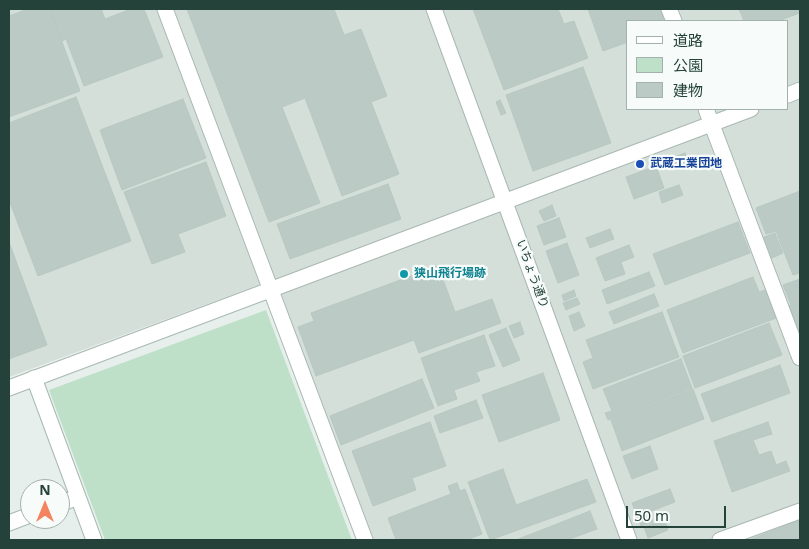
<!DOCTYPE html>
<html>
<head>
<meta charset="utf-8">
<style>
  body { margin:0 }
  #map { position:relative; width:809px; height:549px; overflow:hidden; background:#e6efeb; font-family:"Noto Sans","Noto Sans JP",sans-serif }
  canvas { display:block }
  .frame { position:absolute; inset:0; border:10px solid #24423a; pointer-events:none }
  .legend { position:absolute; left:626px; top:20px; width:162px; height:90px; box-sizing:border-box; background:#f7fbf9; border:1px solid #a3b1ad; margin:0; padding:6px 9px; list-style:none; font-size:15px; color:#24423a }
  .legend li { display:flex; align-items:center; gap:10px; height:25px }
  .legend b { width:25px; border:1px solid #a3b1ad }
  .north { position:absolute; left:20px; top:479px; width:50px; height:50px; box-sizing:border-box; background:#f7fbf9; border:1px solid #a3b1ad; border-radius:50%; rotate:0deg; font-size:14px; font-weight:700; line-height:20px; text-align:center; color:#24423a }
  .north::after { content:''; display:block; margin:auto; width:18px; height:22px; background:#f4845f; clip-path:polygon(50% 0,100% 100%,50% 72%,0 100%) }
  .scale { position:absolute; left:626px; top:506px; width:100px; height:22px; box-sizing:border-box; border:2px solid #24423a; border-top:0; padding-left:6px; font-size:15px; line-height:18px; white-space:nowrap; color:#24423a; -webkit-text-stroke:4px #f7fbf9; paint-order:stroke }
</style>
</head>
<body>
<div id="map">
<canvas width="809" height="549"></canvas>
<div class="frame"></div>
<ul class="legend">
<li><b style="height:6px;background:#fff"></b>道路</li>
<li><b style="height:14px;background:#bfe0c8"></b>公園</li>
<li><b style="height:14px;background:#bbcac4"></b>建物</li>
</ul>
<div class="north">N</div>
<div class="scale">50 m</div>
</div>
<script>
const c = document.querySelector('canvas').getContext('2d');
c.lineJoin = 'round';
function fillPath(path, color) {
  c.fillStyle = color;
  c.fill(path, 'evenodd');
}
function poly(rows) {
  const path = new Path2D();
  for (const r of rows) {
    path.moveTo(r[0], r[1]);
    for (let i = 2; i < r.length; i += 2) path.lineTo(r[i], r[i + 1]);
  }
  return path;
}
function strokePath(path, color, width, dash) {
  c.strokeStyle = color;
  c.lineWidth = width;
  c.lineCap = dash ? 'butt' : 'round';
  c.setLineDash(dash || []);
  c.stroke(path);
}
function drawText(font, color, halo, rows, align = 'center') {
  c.font = font + ' "Noto Sans","Noto Sans JP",sans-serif';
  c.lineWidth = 4.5;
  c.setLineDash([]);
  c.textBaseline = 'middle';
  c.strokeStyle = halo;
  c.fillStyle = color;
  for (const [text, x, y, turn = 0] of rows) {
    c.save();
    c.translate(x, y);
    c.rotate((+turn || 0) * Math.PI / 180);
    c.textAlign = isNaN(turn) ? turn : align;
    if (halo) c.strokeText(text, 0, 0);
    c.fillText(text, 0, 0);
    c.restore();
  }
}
fillPath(poly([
  [9,9,800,9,800,540,373,540,275,279,9,377],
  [628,21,788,21,788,109,628,109]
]), '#d4dfda');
fillPath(poly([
  [266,310,352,540,105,540,49,390]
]), '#bfe0c8');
const building = poly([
  [28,9,50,9,80,91,9,117,9,16,28,9],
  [50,9,101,9,105,19,131,9,144,9,163,57,84,86,66,39,62,41,50,9],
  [187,9,334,9,344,35,361,29,387,96,371,102,399,174,342,196,305,98,282,107,320,203,269,222,187,9],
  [473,9,558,9,564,24,574,21,588,58,504,90,473,9],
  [588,9,661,9,666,21,628,21,628,42,603,51,588,9],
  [739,9,800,9,800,13,778,21,744,21,739,9],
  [583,67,611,143,533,171,506,95,583,67],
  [76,97,131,241,38,276,9,200,9,123,76,97],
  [183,99,206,158,122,190,100,130,183,99],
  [500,100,506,113,501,115,496,102,500,100],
  [685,153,689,163,669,170,666,160,685,153],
  [206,162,226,216,178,234,185,252,152,264,124,192,206,162],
  [656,166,664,188,634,199,626,177,656,166],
  [388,184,401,219,290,259,277,224,388,184],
  [679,185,683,195,662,203,659,192,679,185],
  [800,191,800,273,793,275,776,231,766,234,756,208,800,191],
  [552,205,556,216,544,221,539,211,552,205],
  [559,218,566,237,544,245,537,226,559,218],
  [738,222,750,253,665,285,653,254,738,222],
  [610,229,614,239,590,248,586,238,610,229],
  [775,233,783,253,772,258,764,237,775,233],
  [9,242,47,345,9,359,9,242],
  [567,243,579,275,558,283,546,251,567,243],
  [629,245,634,257,621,262,625,274,605,281,596,258,629,245],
  [438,266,455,312,492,299,501,323,419,353,414,340,316,376,298,327,314,321,311,313,438,266],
  [649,272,655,286,607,304,602,290,649,272],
  [753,277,759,292,768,289,779,317,683,353,667,310,753,277],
  [800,279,800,337,788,306,791,305,783,285,800,279],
  [574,290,576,296,564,301,562,295,574,290],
  [654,294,659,306,614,324,609,312,654,294],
  [577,298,580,304,566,310,563,303,577,298],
  [579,312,585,326,574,331,569,316,579,312],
  [662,312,679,357,593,389,583,362,593,358,586,340,662,312],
  [520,322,524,334,514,338,509,326,520,322],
  [769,323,782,355,695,388,683,356,769,323],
  [506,328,520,360,503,367,489,335,506,328],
  [484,335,495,366,476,372,480,381,454,390,457,399,438,406,421,358,484,335],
  [681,359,692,388,608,420,605,413,612,411,603,389,681,359],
  [780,365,790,393,712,422,701,394,780,365],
  [543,373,560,420,499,442,482,395,543,373],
  [422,379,434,408,341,445,330,416,422,379],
  [693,389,704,419,622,451,611,420,693,389],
  [476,400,483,418,440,433,434,416,476,400],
  [430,422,446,466,412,478,416,490,373,506,352,451,430,422],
  [768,422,772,434,753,440,759,455,771,451,776,465,786,461,790,471,732,492,714,441,768,422],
  [650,446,658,469,632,479,623,456,650,446],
  [503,469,516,505,587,479,596,502,490,540,468,482,503,469],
  [457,483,460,491,465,489,482,534,466,540,396,540,388,518,451,494,448,486,457,483],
  [670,489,675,502,649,512,653,522,641,526,632,503,670,489],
  [590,511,597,529,567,540,516,540,590,511],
  [664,519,668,530,648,538,644,527,664,519],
  [800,520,800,540,749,540,800,520]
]);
fillPath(building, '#bbcac4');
strokePath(building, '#b8c9c2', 1);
const minor = poly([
  [669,9,674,21],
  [706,109,800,358],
  [34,378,94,540],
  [60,504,78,497],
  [9,523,30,515],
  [720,540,800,511]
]);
const tertiary = poly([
  [165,9,365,540],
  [434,9,629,540],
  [788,95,800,90],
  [9,388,751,109]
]);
strokePath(minor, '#a8b8b2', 17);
strokePath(tertiary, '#a8b8b2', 17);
strokePath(minor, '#fff', 15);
strokePath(tertiary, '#fff', 15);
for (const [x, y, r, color] of [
  [640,164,5,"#1a4fb4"],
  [404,274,5,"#0f9aa8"]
]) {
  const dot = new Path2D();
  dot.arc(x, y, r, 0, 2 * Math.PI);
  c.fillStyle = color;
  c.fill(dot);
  strokePath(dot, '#f7fbf9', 2);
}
drawText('bold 12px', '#164399', '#f7fbf9', [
  ["武蔵工業団地",650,164]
], 'left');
drawText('bold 12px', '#0d838f', '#f7fbf9', [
  ["狭山飛行場跡",414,274]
], 'left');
drawText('12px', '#24423a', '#f7fbf9', [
  ["いちょう通り",532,274,70]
]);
</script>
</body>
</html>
